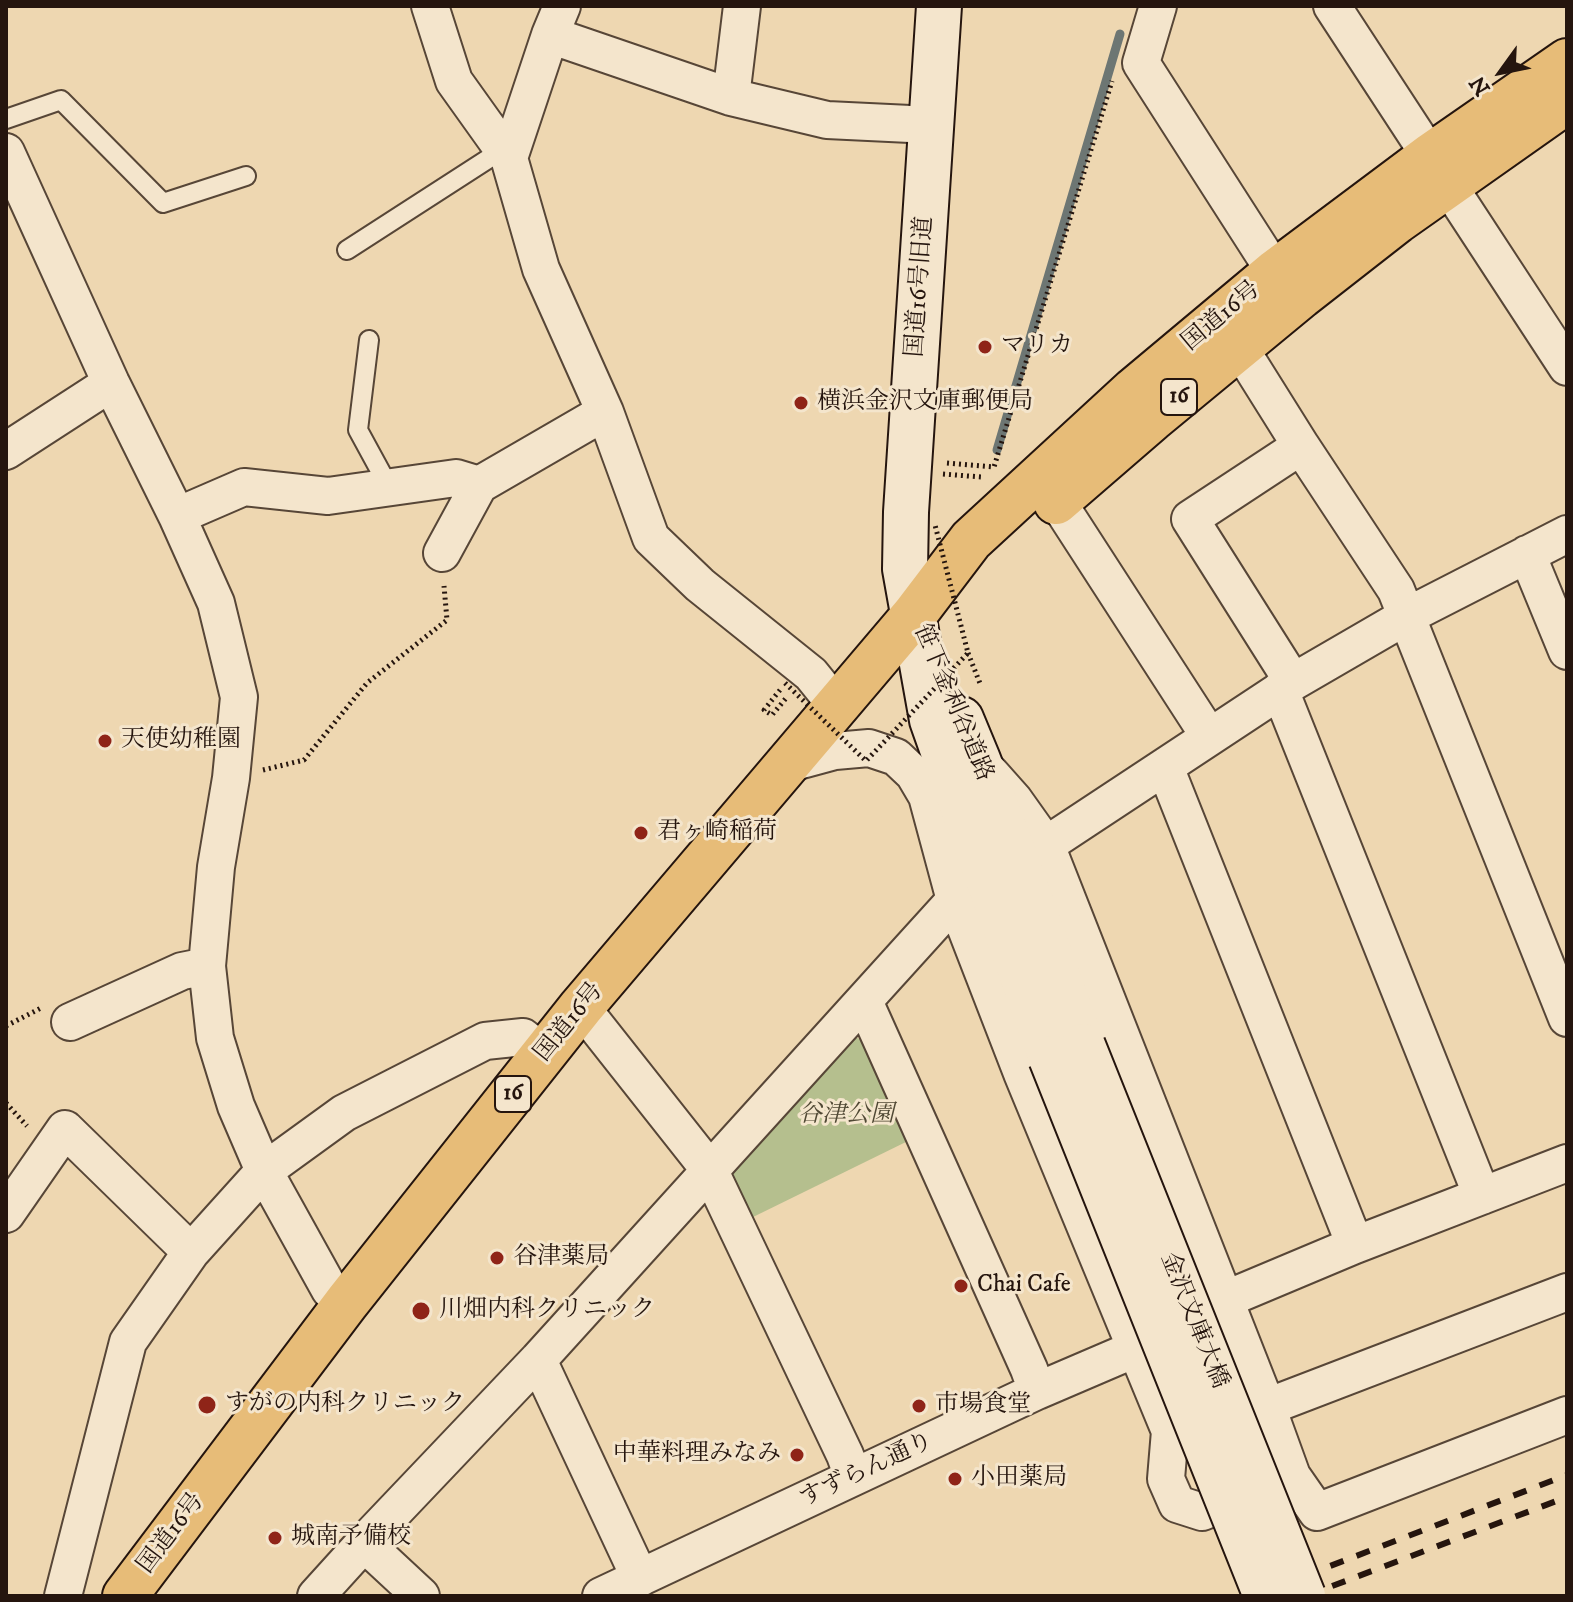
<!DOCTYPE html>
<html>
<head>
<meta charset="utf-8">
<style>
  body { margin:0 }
  #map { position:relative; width:1573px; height:1602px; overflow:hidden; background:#eed7b1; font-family:"IM FELL DW Pica",serif }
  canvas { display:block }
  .frame { position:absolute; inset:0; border:8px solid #25150e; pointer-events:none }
  .north { position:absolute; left:1461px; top:32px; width:80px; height:80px; -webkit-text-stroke:6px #f4e5cc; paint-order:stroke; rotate:237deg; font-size:22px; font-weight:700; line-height:32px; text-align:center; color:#25150e }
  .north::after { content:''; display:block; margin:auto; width:28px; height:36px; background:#25150e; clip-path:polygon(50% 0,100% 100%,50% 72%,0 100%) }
</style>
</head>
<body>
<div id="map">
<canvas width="1573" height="1602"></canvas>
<div class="frame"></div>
<div class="north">N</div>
</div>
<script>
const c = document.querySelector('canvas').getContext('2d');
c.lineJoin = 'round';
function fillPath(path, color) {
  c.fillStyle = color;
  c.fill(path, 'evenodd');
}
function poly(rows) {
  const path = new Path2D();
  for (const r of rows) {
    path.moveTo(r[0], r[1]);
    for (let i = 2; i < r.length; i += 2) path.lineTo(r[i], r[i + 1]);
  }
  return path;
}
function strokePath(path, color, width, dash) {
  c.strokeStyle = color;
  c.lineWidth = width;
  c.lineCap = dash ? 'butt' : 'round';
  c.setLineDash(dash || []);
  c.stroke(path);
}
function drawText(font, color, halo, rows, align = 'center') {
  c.font = font + ' "IM FELL DW Pica","Noto Serif JP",serif';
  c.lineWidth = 6;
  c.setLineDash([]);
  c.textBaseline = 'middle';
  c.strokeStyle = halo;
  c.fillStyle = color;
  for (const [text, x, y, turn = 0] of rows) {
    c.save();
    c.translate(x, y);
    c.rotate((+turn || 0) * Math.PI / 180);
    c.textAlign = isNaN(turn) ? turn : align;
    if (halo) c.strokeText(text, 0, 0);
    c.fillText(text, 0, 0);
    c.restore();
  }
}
fillPath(poly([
  [851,1036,869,1042,912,1139,749,1219,727,1168]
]), '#b5bf8e');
strokePath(poly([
  [997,450,1120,34]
]), '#6d7673', 9);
const lane = poly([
  [6,119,61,100,163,203,246,176],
  [347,250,502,150],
  [369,340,358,430,389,487]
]);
const street = poly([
  [430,6,454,81,509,158,541,269,605,412,651,538,700,585,811,674,836,705],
  [1158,6,1141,63,1275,272],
  [1332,6,1430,156],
  [550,35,731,97,827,120,931,125],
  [731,97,742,6],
  [6,152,111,383,177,516,216,603,239,697,231,778,216,867,207,966,215,1038,236,1106,264,1171,330,1290,347,1302],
  [509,158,550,35,562,6],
  [1448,185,1567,367],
  [1239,347,1301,446,1396,590,1567,1018],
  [6,451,111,383],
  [1057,501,1209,736],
  [177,516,244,487,328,496,456,478,479,485,605,412],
  [442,553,479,485],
  [1527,554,1567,651],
  [1293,682,1190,519,1301,446],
  [1280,690,1482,1196],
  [787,764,835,751,869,748,896,757,914,774,927,796,955,900,1022,1073,1170,1431,1166,1479,1177,1504,1202,1512,1253,1491],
  [1165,767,1355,1245],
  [990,773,1014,800,1046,845,1267,1407,1292,1476,1317,1512,1567,1415],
  [1046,845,1293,682,1405,617,1567,534],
  [864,1001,1029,1369,1037,1391],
  [581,1007,709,1169,845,1455,853,1477],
  [70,1022,182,971,207,966],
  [6,1214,65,1129,191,1252],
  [1224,1300,1355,1245,1567,1163],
  [538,1360,640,1578],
  [1267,1407,1567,1292],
  [364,1543,421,1596],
  [63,1596,128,1342,191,1252,264,1171,344,1113,485,1041,523,1037,545,1054],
  [316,1596,364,1543,538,1360,955,900],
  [601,1596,1037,1391,1135,1349]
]);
const secondary = poly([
  [939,6,906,512,905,569,932,720,1051,1058],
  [961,719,978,760,1009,840,1083,1046]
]);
const highway = poly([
  [1056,502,1152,419,1301,296,1397,221,1567,101],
  [125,1596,347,1302,581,1007,914,615,971,540,1134,390,1275,272,1430,156,1567,61]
]);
strokePath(lane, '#574637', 22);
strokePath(street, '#574637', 40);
strokePath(secondary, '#25150e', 48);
strokePath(highway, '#25150e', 48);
strokePath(poly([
  [947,463,994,467,1112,81],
  [943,474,981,477,982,480],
  [968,653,981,686],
  [780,690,764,710,772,715,787,697],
  [263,770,304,760,367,683,447,620,444,586],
  [6,1026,41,1008],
  [6,1103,27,1126]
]), '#25150e', 5, [2, 4]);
strokePath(lane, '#f4e5cc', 18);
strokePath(street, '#f4e5cc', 36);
strokePath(secondary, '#f4e5cc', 44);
strokePath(highway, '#e7bc78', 44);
strokePath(poly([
  [1252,1596,1567,1475],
  [1306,1596,1567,1497]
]), '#25150e', 6, [14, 14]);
const secondaryBridge = poly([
  [1083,1046,1303,1596],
  [1051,1058,1266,1596]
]);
strokePath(secondaryBridge, '#25150e', 48, []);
strokePath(poly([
  [785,683,866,761,968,653,935,525]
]), '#25150e', 5, [2, 4]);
strokePath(secondaryBridge, '#f4e5cc', 44);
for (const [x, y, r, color] of [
  [985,347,8,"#8f2418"],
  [801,403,8,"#8f2418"],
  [105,741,8,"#8f2418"],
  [641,833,8,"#8f2418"],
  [497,1258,8,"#8f2418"],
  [961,1286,8,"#8f2418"],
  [421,1311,10,"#8f2418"],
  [207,1405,10,"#8f2418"],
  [919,1406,8,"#8f2418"],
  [797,1455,8,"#8f2418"],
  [955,1479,8,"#8f2418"],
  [275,1538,8,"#8f2418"]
]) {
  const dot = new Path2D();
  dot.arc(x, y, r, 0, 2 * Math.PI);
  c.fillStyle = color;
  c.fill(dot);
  strokePath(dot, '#f4e5cc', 3);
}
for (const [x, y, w] of [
  [1179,397,36],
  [513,1094,36]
]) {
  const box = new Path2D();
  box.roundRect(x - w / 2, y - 18, w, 36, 6);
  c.fillStyle = '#f4e5cc';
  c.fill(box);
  strokePath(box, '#25150e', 2);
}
drawText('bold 22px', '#25150e', null, [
  ["16",1179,397],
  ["16",513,1094]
]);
drawText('24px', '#25150e', '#f4e5cc', [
  ["国道16号旧道",921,287,-86],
  ["国道16号",1222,317,-40],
  ["笹下釜利谷道路",952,703,67],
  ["国道16号",570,1023,-51],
  ["金沢文庫大橋",1193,1321,68],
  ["すずらん通り",867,1471,-25],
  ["国道16号",172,1534,-53]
]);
drawText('24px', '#25150e', '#f4e5cc', [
  ["マリカ",1001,347],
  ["横浜金沢文庫郵便局",817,403],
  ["天使幼稚園",121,741],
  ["君ヶ崎稲荷",657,833],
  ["谷津薬局",513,1258],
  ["Chai Cafe",977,1286],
  ["川畑内科クリニック",439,1311],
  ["すがの内科クリニック",225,1405],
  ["市場食堂",935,1406],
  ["中華料理みなみ",781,1455,"right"],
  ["小田薬局",971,1479],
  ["城南予備校",291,1538]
], 'left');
drawText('italic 24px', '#504834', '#f4e5cc', [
  ["谷津公園",846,1116]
]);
</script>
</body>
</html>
